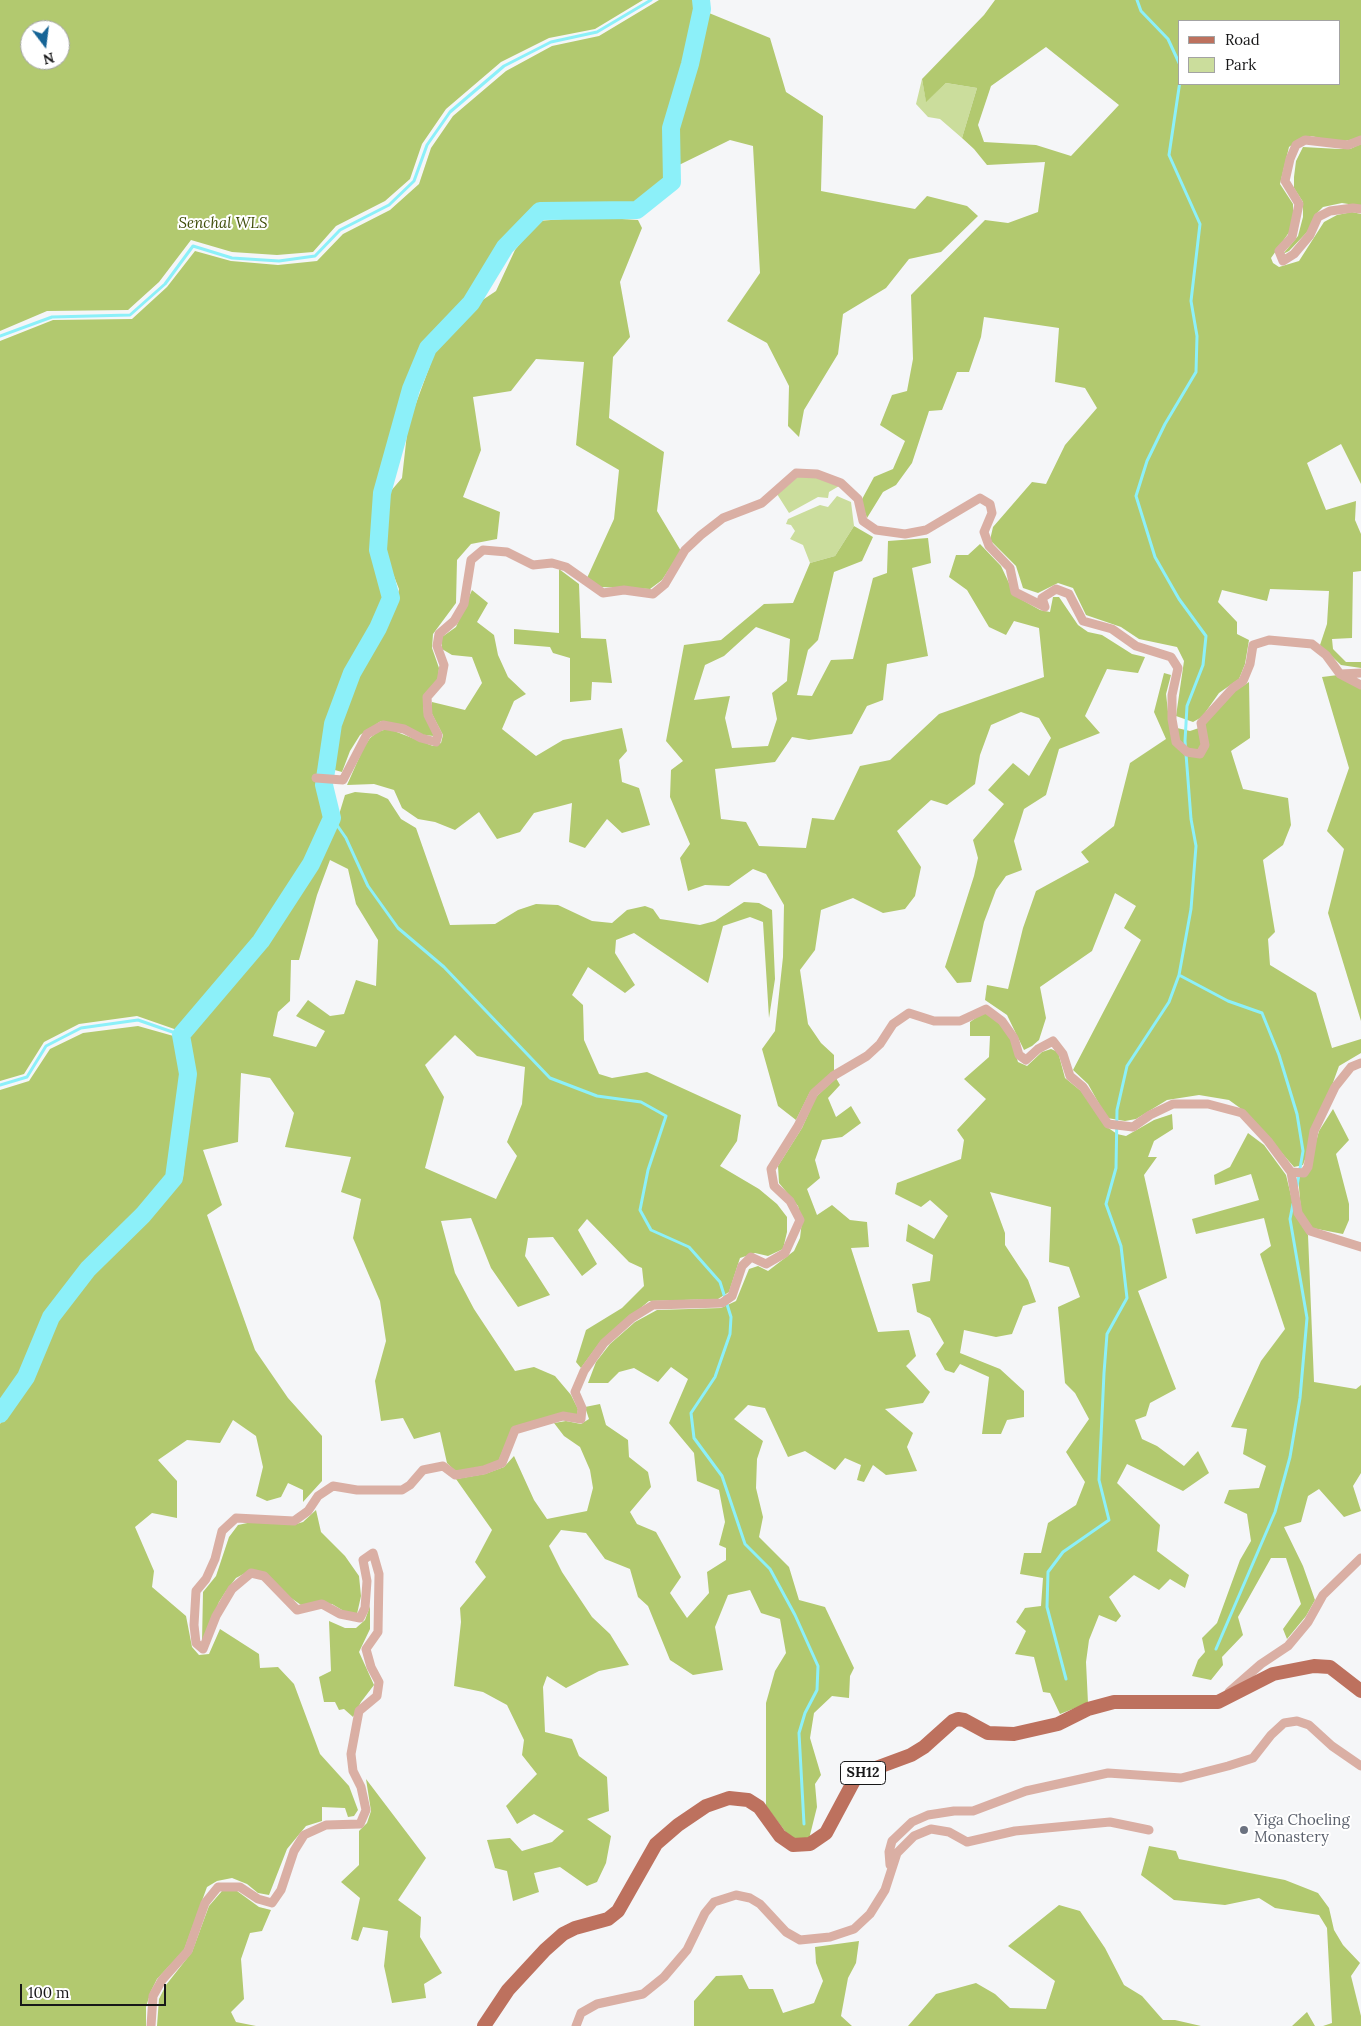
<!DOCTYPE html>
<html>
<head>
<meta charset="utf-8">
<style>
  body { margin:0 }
  #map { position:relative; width:1361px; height:2026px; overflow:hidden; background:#f5f6f8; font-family:Lora,serif }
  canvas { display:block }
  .legend { position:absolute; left:1178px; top:20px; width:162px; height:65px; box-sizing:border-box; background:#fff; border:1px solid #a3a3a3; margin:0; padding:6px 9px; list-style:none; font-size:15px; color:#181819 }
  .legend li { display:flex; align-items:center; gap:10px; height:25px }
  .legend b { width:25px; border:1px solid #a3a3a3 }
  .north { position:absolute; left:20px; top:20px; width:50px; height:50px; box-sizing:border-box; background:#fff; border:1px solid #a3a3a3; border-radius:50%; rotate:165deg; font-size:14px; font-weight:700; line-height:20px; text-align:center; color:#181819 }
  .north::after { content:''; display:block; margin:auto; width:18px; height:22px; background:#166496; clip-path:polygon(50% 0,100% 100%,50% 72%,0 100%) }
  .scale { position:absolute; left:20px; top:1984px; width:146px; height:22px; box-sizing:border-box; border:2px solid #181819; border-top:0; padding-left:6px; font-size:15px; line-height:18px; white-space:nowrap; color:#181819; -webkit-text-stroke:4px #fff; paint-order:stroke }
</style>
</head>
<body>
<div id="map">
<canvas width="1361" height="2026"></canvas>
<ul class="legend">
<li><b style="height:6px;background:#bd715e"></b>Road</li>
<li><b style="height:14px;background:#cbdd9c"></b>Park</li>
</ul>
<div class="north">N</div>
<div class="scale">100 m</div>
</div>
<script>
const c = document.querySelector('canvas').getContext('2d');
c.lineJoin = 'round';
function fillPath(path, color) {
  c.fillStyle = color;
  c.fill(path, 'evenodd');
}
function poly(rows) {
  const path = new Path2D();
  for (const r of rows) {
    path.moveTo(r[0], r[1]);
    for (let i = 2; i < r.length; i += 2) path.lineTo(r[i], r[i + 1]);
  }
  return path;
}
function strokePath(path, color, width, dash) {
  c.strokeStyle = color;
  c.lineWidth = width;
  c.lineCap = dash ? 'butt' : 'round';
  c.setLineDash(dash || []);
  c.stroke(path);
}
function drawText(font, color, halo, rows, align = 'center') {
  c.font = font + ' Lora,serif';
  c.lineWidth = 4;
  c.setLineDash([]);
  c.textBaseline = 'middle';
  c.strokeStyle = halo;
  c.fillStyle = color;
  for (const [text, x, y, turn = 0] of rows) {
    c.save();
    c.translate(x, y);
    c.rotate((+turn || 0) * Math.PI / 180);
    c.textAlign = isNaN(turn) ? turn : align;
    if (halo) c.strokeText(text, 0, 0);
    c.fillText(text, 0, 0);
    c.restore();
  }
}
fillPath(poly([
  [922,79,926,101,946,83,977,88,962,138,940,119,928,117,916,104],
  [797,476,818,477,839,486,829,492,828,498,818,497,789,513,777,494],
  [837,496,851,502,854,526,835,556,810,563,803,545,790,539,795,531,791,525,786,524,788,519,820,505,828,507]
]), '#cbdd9c');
fillPath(poly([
  [0,0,643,0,595,29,549,38,501,62,446,109,422,144,410,179,385,201,336,226,313,252,277,255,232,252,191,240,159,282,128,310,47,311,0,331],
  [30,30,60,30,60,60,30,60],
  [659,0,697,0,699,10,686,65,667,129,669,182,635,208,589,203,538,205,500,244,467,301,424,347,405,390,377,493,372,551,386,599,347,672,328,723,319,788,327,819,307,863,257,940,180,1031,137,1016,79,1024,44,1042,24,1074,0,1081,0,341,53,320,132,319,167,287,195,251,231,261,278,265,317,261,343,234,390,210,419,184,431,148,453,116,506,71,552,46,599,36],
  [995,0,1361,0,1361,138,1339,142,1311,136,1300,139,1289,147,1280,184,1293,204,1293,215,1290,231,1271,258,1273,263,1279,267,1299,261,1324,222,1337,215,1352,212,1361,214,1361,484,1341,444,1307,463,1326,510,1356,501,1355,520,1361,534,1361,571,1353,572,1352,638,1332,639,1333,649,1346,662,1361,662,1361,668,1341,665,1320,645,1327,624,1329,591,1270,589,1267,601,1222,590,1218,602,1237,622,1237,634,1249,640,1245,664,1239,679,1219,693,1202,717,1193,722,1176,716,1184,661,1177,647,1139,639,1121,627,1086,615,1073,588,1058,583,1038,593,1023,588,1016,566,990,540,993,527,1032,482,1046,484,1065,445,1097,408,1085,388,1055,382,1059,328,984,317,981,337,969,372,957,372,942,410,929,411,912,463,896,485,883,492,867,518,861,501,874,477,893,469,905,441,880,425,892,395,907,391,913,359,911,295,985,220,1008,223,1038,212,1045,162,987,165,974,149,962,138,977,88,946,83,926,102,922,79,984,15],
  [1180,21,1340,21,1340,84,1180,84],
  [1046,47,1119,105,1071,156,1036,145,984,142,978,125,991,86],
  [709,13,770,38,786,92,823,116,821,191,915,209,927,196,967,206,978,216,941,252,909,259,886,288,843,314,838,354,804,410,799,437,788,426,789,386,767,343,727,321,760,273,753,146,730,140,679,165,677,125],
  [1361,144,1361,206,1342,203,1323,207,1315,215,1309,230,1289,251,1283,254,1298,236,1303,217,1303,202,1294,188,1294,177,1296,161,1303,147,1339,149,1350,149],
  [590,217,638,220,642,228,620,282,630,337,613,357,609,418,664,452,657,511,681,551,662,580,650,589,601,587,587,578,614,519,619,470,576,445,584,362,536,359,511,391,473,397,481,450,463,497,500,512,497,539,471,544,457,560,456,603,433,634,432,648,439,668,438,681,423,697,424,714,434,736,423,735,381,721,360,735,350,751,342,772,331,769,338,724,357,675,396,603,399,589,382,546,387,525,390,492,402,478,408,425,436,349,475,305,496,291,515,250,538,221],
  [854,526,873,537,862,561,834,572,818,640,808,650,797,695,812,696,831,660,853,659,873,578,887,573,888,541,928,538,931,563,912,568,928,656,887,664,883,700,867,706,852,734,809,740,792,737,775,762,715,769,721,819,746,822,759,846,806,848,812,818,834,820,860,766,890,760,939,714,1044,677,1039,628,1014,621,1006,635,989,627,967,590,949,577,956,555,968,555,980,544,1001,566,1015,596,1040,610,1050,612,1053,597,1059,597,1078,625,1088,632,1102,635,1132,654,1145,657,1138,673,1107,669,1085,716,1100,733,1059,749,1046,795,1024,809,1014,841,1022,870,1006,876,996,890,984,922,971,982,957,983,945,967,974,876,978,858,973,840,1004,804,988,790,1013,763,1029,776,1051,738,1039,718,1021,712,991,725,980,755,975,784,947,805,931,800,897,831,921,867,915,896,905,909,883,913,853,898,821,910,815,950,800,970,808,1024,821,1043,834,1055,834,1072,810,1092,796,1120,778,1106,762,1049,775,1031,783,957,784,905,766,874,753,869,729,886,705,885,688,891,680,858,690,844,670,797,671,770,683,761,666,741,684,645,721,640,764,604,793,603,810,563,835,556],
  [756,627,790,639,787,681,772,693,777,719,768,746,732,748,725,718,730,696,694,700,705,665,724,656],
  [559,569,579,584,581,638,606,639,612,683,592,682,591,700,570,702,570,658,553,653,550,647,514,644,514,629,559,633],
  [472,590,488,603,477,622,494,635,498,655,508,677,526,694,514,701,502,729,536,756,563,740,622,728,627,751,619,760,622,782,639,788,650,825,622,833,607,819,585,848,569,842,572,803,534,813,520,832,497,839,479,812,455,830,435,822,418,819,402,808,394,790,374,784,347,785,363,749,370,738,379,731,389,729,433,746,441,743,443,735,431,712,432,702,465,710,482,683,472,657,452,655,442,649,442,637,456,627],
  [1164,673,1171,675,1166,694,1169,720,1177,728,1190,731,1202,727,1226,697,1249,682,1250,738,1231,751,1243,789,1288,798,1291,825,1283,845,1263,860,1275,932,1268,939,1270,965,1316,993,1332,1048,1361,1039,1361,1053,1339,1066,1303,1165,1294,1167,1247,1113,1229,1100,1199,1095,1167,1100,1136,1119,1125,1121,1107,1118,1088,1084,1073,1070,1141,940,1124,928,1136,906,1115,893,1092,951,1040,987,1046,1018,1039,1040,1032,1046,1024,1050,1007,1015,985,1000,987,985,1008,989,1023,928,1036,891,1089,862,1081,852,1114,826,1130,763,1166,739,1154,712],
  [1338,675,1361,688,1361,1021,1328,913,1344,849,1327,831,1349,768,1322,677],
  [355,792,377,794,388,799,401,819,416,828,450,925,495,924,518,910,536,904,558,905,592,921,612,923,627,910,645,906,653,909,660,919,700,925,715,921,744,902,759,903,772,910,775,979,769,1018,763,922,750,917,723,926,708,983,634,933,616,940,615,953,635,985,625,993,588,967,572,995,583,1005,584,1040,599,1074,612,1078,647,1072,741,1115,737,1141,720,1166,759,1189,777,1204,787,1217,787,1232,783,1249,768,1256,755,1253,740,1258,729,1292,718,1299,649,1301,600,1342,581,1368,576,1362,586,1330,622,1308,644,1286,642,1268,629,1262,587,1219,578,1230,597,1264,582,1276,553,1237,528,1238,525,1256,550,1295,518,1307,491,1268,471,1218,441,1221,455,1273,474,1309,515,1371,534,1367,555,1376,571,1395,578,1409,577,1416,512,1428,498,1462,482,1467,455,1471,447,1463,440,1432,414,1439,403,1418,381,1421,375,1381,386,1341,380,1301,353,1238,361,1199,341,1192,351,1157,285,1147,294,1113,270,1078,241,1073,238,1142,203,1150,222,1205,207,1215,255,1350,288,1398,322,1436,322,1481,303,1502,303,1490,288,1483,281,1497,267,1501,256,1496,263,1467,256,1436,233,1420,220,1443,187,1440,158,1460,177,1481,177,1518,152,1513,135,1527,154,1571,152,1587,186,1616,192,1647,199,1655,209,1654,220,1629,259,1654,260,1668,278,1667,294,1684,320,1754,349,1786,358,1810,354,1816,348,1817,345,1808,322,1807,322,1821,306,1826,287,1849,269,1895,258,1893,247,1884,232,1878,217,1881,207,1887,184,1950,157,1979,151,1991,146,2007,146,2026,0,2026,0,1424,31,1379,57,1320,93,1272,148,1219,183,1177,193,1073,188,1035,269,940,334,831,345,795],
  [330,860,348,869,356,904,378,940,376,986,356,980,344,1014,330,1016,308,1000,296,1016,325,1031,316,1047,273,1036,278,1012,290,1001,291,960,299,960,317,895],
  [455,1035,477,1056,525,1067,522,1104,507,1142,517,1156,496,1199,425,1168,444,1097,425,1065],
  [983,1013,991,1015,1009,1034,1018,1062,1027,1066,1042,1052,1051,1049,1058,1052,1065,1078,1081,1091,1107,1127,1117,1134,1126,1136,1154,1120,1172,1114,1173,1129,1154,1141,1148,1157,1157,1157,1144,1175,1167,1278,1138,1291,1176,1389,1150,1403,1146,1416,1135,1420,1142,1439,1157,1446,1184,1466,1198,1451,1209,1473,1183,1491,1127,1464,1117,1483,1160,1525,1157,1551,1189,1575,1185,1588,1170,1579,1159,1590,1134,1575,1109,1597,1121,1616,1116,1622,1099,1615,1089,1640,1086,1662,1088,1703,1060,1714,1050,1693,1043,1692,1034,1657,1015,1654,1026,1631,1016,1622,1025,1608,1041,1606,1043,1578,1020,1574,1024,1553,1041,1553,1048,1523,1076,1505,1085,1482,1066,1452,1089,1419,1075,1393,1065,1383,1058,1307,1080,1297,1069,1267,1049,1262,1051,1207,990,1192,1005,1233,1005,1245,1028,1280,1036,1302,1023,1306,1012,1334,996,1337,964,1330,960,1353,1000,1369,1024,1391,1024,1417,1007,1420,1001,1434,982,1434,989,1377,960,1364,954,1373,945,1370,936,1354,944,1343,930,1318,917,1312,912,1284,930,1281,933,1255,906,1241,908,1224,934,1239,948,1216,930,1200,921,1207,895,1194,897,1183,961,1159,964,1140,957,1130,986,1099,964,1079,989,1057,990,1036,970,1036,970,1022],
  [138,1026,177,1037,186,1075,171,1178,140,1214,83,1268,46,1314,22,1375,0,1406,0,1090,29,1081,50,1049,83,1033],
  [836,1078,840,1085,828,1098,836,1117,851,1106,861,1123,842,1137,822,1140,815,1160,820,1178,807,1189,817,1215,832,1205,850,1220,867,1222,869,1247,851,1248,878,1332,909,1330,916,1356,906,1366,930,1392,923,1403,885,1409,913,1433,907,1447,917,1471,886,1475,873,1465,864,1482,857,1480,861,1465,845,1458,835,1470,805,1451,788,1457,765,1408,748,1405,734,1419,763,1441,757,1459,756,1488,763,1517,759,1537,789,1567,799,1600,825,1607,854,1668,850,1676,849,1698,832,1696,814,1713,810,1738,821,1775,815,1784,817,1807,809,1839,800,1841,788,1835,766,1806,766,1703,775,1671,786,1653,780,1619,761,1613,750,1590,728,1595,715,1627,723,1670,693,1675,670,1660,648,1606,638,1597,630,1569,605,1559,586,1533,561,1530,549,1546,562,1572,592,1617,610,1634,629,1665,599,1671,566,1688,547,1676,543,1687,545,1732,572,1739,579,1756,607,1777,609,1811,587,1819,611,1836,606,1863,597,1882,587,1886,560,1867,534,1873,539,1892,513,1901,507,1871,495,1868,487,1840,510,1838,522,1851,552,1842,564,1831,534,1814,517,1824,506,1806,537,1774,522,1755,524,1740,507,1705,483,1692,454,1686,461,1622,460,1608,486,1577,475,1562,492,1530,456,1479,485,1474,504,1467,514,1456,534,1500,547,1519,587,1511,593,1488,590,1470,580,1447,564,1436,554,1423,566,1421,581,1424,589,1419,585,1407,600,1404,606,1425,628,1440,629,1457,648,1472,651,1487,630,1512,637,1524,656,1532,681,1577,670,1593,687,1618,709,1593,707,1572,726,1560,726,1548,719,1545,725,1522,719,1490,697,1481,694,1453,669,1423,688,1379,671,1367,658,1382,634,1368,619,1372,608,1383,588,1383,596,1362,610,1344,635,1322,657,1310,721,1308,736,1301,749,1269,758,1266,768,1271,794,1251,800,1238,802,1221,798,1206,779,1183,778,1166,802,1128,816,1097],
  [1333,1109,1349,1140,1336,1154,1349,1204,1349,1220,1343,1234,1312,1228,1301,1211,1298,1176,1314,1149,1319,1131],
  [1248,1133,1264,1145,1286,1175,1296,1216,1308,1235,1314,1382,1356,1389,1361,1385,1361,1473,1353,1486,1361,1511,1344,1517,1319,1489,1308,1496,1301,1522,1284,1527,1303,1566,1315,1600,1306,1616,1287,1639,1283,1629,1301,1604,1286,1558,1271,1558,1238,1617,1243,1635,1222,1657,1223,1665,1211,1680,1192,1676,1198,1660,1205,1652,1202,1638,1217,1623,1240,1560,1251,1541,1247,1514,1224,1503,1229,1490,1259,1488,1266,1466,1243,1454,1247,1429,1231,1427,1261,1361,1285,1329,1260,1254,1271,1246,1264,1218,1196,1234,1192,1219,1259,1200,1251,1174,1215,1185,1214,1175,1230,1167],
  [316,1510,321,1532,345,1556,359,1576,361,1596,357,1614,347,1613,332,1604,315,1603,301,1605,251,1570,236,1578,226,1591,219,1602,202,1642,203,1592,216,1576,229,1537,238,1525,252,1522,293,1525,303,1522],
  [370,1606,370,1629,359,1652,374,1685,361,1702,353,1717,344,1709,339,1710,335,1702,324,1702,319,1677,331,1671,329,1621,345,1628,356,1628,365,1620],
  [366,1779,426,1858,398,1900,421,1917,420,1937,442,1973,424,1984,426,1998,392,2003,384,1966,388,1931,363,1927,358,1941,351,1939,360,1898,341,1882,359,1865,359,1831,367,1823,371,1811],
  [1149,1846,1176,1851,1179,1859,1285,1880,1318,1893,1329,1908,1334,1930,1343,1945,1360,1963,1351,1976,1361,2016,1361,2026,1323,2026,1332,2023,1327,1928,1319,1915,1275,1908,1259,1898,1225,1905,1174,1900,1141,1875],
  [222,1891,237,1891,259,1907,271,1910,262,1931,250,1933,241,1959,244,1999,231,2012,236,2022,256,2026,157,2026,159,1999,166,1985,192,1952,209,1906],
  [1059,1905,1080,1911,1105,1948,1124,1985,1142,1996,1163,2020,1175,2020,1201,2026,908,2026,936,1994,976,1983,995,1994,1010,2008,1046,2009,1055,1981,1008,1946],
  [859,1941,856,1963,848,1978,841,2016,852,2026,694,2026,694,2001,716,1976,742,1975,749,1989,773,1989,783,2013,814,2003,823,1981,816,1963,815,1947],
  [1307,2012,1315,2026,1292,2026]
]), '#b2c96f');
strokePath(poly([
  [1137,0,1141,11,1168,39,1180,65],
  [0,336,52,317,130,315,165,284,193,246,232,258,279,261,315,256,340,230,389,205,414,181,427,145,450,112,504,66,551,42,597,32,651,0],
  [332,818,346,838,368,886,398,928,444,967,550,1078,597,1096,641,1102,666,1116,648,1170,640,1210,651,1230,689,1247,720,1282,731,1317,730,1334,715,1377,691,1413,694,1438,722,1476,745,1544,770,1569,795,1615,818,1666,817,1690,805,1713,799,1733,804,1824],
  [1179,975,1228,1001,1262,1013,1279,1055,1297,1114,1303,1151,1297,1186],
  [0,1085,27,1077,46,1046,81,1028,138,1020,181,1035],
  [1216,1649,1275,1512,1290,1457,1300,1398,1307,1318,1290,1219,1293,1204],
  [1066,1679,1047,1607,1048,1572,1063,1552,1109,1520,1099,1480,1104,1373,1107,1334,1127,1298,1121,1246,1106,1204,1116,1168,1117,1110,1127,1066,1169,1002,1179,975,1191,909,1196,846,1191,819,1185,741,1187,706,1203,665,1206,636,1179,599,1155,557,1136,496,1147,461,1165,424,1196,372,1197,336,1191,301,1200,224,1169,155,1180,81]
]), '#8cf0f9', 3);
strokePath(poly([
  [0,1414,26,1377,51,1317,88,1269,143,1215,174,1178,188,1074,181,1035,261,941,311,864,332,818,324,785,333,724,352,673,378,628,391,598,378,550,382,493,411,389,428,348,471,303,505,247,540,211,637,210,672,182,671,128,690,64,702,9,701,0]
]), '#8cf0f9', 18);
strokePath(poly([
  [1361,140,1348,145,1305,140,1296,145,1290,159,1285,181,1299,204,1292,237,1279,251,1283,261,1294,254,1310,235,1318,217,1330,211,1353,208,1361,209],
  [1341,674,1361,673],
  [316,778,343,780,367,734,383,725,404,729,421,738,436,742,438,735,428,715,427,697,441,681,444,665,437,646,439,634,454,621,464,604,471,560,483,550,507,552,533,565,552,563,566,567,603,593,624,590,653,594,665,584,685,550,701,535,723,518,762,503,796,473,817,474,841,483,858,499,863,521,876,530,905,534,926,530,980,498,990,504,992,513,984,532,989,546,1010,568,1015,592,1045,607,1042,598,1056,589,1069,594,1083,621,1112,629,1136,646,1171,657,1178,668,1172,695,1172,719,1176,742,1187,752,1200,754,1205,745,1201,723,1233,688,1243,681,1250,664,1253,645,1269,640,1312,644,1326,655,1340,674,1361,685],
  [1291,1172,1304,1173,1308,1167,1314,1131,1335,1087,1351,1067,1361,1063],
  [1229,1692,1261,1664,1288,1646,1308,1622,1323,1595,1361,1558],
  [890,1865,889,1852,892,1841,912,1822,928,1815,954,1811,973,1811,1026,1791,1108,1773,1181,1778,1228,1766,1253,1758,1271,1735,1284,1723,1297,1721,1309,1725,1332,1746,1361,1766],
  [151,2026,153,1996,162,1980,188,1951,205,1903,218,1887,240,1887,258,1899,272,1903,281,1890,294,1851,304,1835,326,1825,360,1824,366,1810,361,1787,353,1771,351,1754,359,1711,377,1696,379,1682,371,1667,366,1649,378,1632,379,1574,373,1553,363,1560,367,1581,365,1608,360,1618,340,1614,322,1604,297,1610,264,1576,251,1573,232,1589,216,1616,203,1649,196,1643,194,1625,196,1591,206,1579,215,1559,222,1531,236,1518,294,1521,308,1511,318,1496,333,1486,357,1490,402,1490,410,1485,423,1470,443,1466,455,1475,484,1470,502,1463,515,1430,563,1416,581,1419,582,1408,575,1392,584,1371,604,1343,632,1318,653,1305,722,1303,732,1296,742,1266,751,1257,766,1264,785,1253,800,1220,790,1201,774,1186,771,1169,798,1126,814,1093,833,1076,867,1056,880,1044,893,1024,909,1013,934,1021,960,1021,986,1009,1002,1021,1014,1038,1019,1055,1026,1060,1038,1049,1053,1041,1063,1054,1070,1076,1083,1087,1108,1124,1133,1127,1150,1115,1173,1104,1208,1104,1242,1113,1268,1141,1291,1172,1298,1213,1310,1231,1361,1247],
  [576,2026,581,2013,597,2004,643,1994,664,1977,687,1950,705,1913,714,1902,736,1895,750,1898,760,1904,786,1932,800,1940,830,1937,854,1929,870,1914,885,1890,897,1853,914,1836,931,1829,949,1832,967,1842,1015,1831,1110,1822,1149,1830]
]), '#daafa4', 9);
strokePath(poly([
  [484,2026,508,1990,545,1950,563,1934,575,1928,608,1919,618,1911,656,1844,678,1825,706,1806,729,1798,748,1800,759,1807,780,1836,793,1845,810,1844,826,1833,857,1775,911,1755,924,1747,953,1721,958,1719,964,1720,988,1733,1014,1734,1058,1724,1088,1709,1114,1702,1218,1702,1273,1674,1314,1666,1330,1667,1361,1691]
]), '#bd715e', 14);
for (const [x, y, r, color] of [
  [1244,1830,5,"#6b7280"]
]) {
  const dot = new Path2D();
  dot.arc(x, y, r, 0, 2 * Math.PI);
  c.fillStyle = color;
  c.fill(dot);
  strokePath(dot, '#fff', 2);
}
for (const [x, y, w] of [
  [863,1773,45]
]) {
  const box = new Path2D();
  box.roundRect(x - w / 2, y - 11.5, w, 23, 4);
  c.fillStyle = '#fff';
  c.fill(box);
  strokePath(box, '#181819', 1);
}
drawText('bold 14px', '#181819', null, [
  ["SH12",863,1773]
]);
drawText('italic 15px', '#3e4c07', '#fff', [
  ["Senchal WLS",223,224]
]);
drawText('15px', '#5b616d', '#fff', [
  ["Yiga Choeling",1254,1821],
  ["Monastery",1254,1838]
], 'left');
</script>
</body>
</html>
